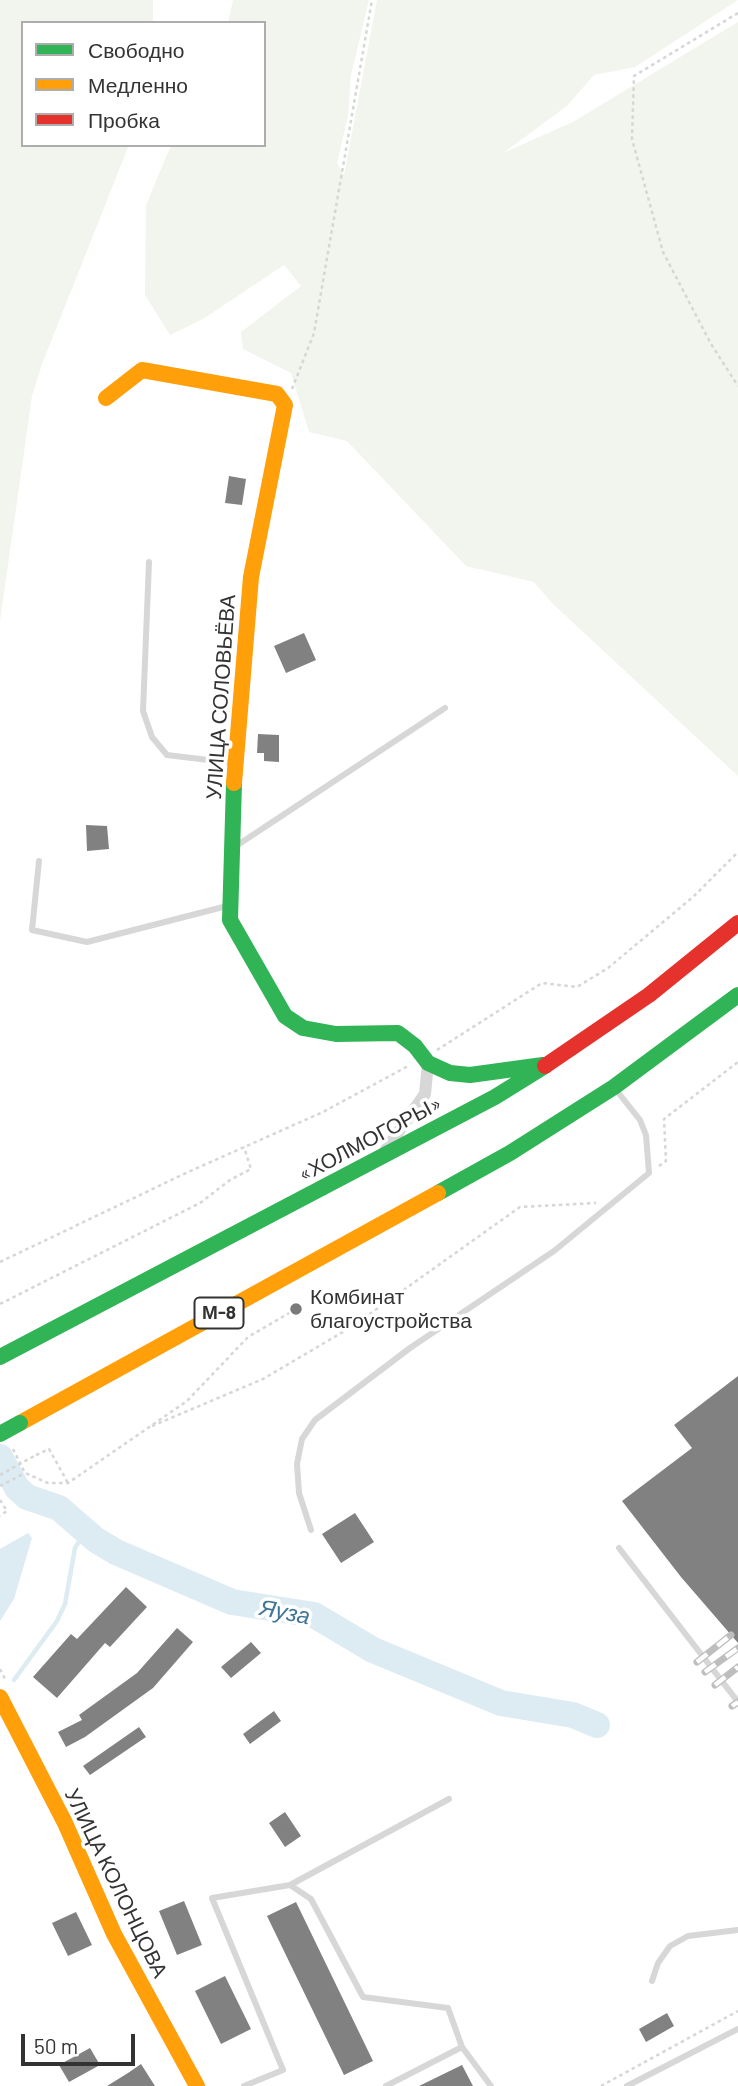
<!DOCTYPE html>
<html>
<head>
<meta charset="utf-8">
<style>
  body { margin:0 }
  #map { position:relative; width:738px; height:2086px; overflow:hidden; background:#fff; font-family:Barlow,sans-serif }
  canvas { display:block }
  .legend { position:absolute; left:21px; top:21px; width:245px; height:126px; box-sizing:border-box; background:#fff; border:2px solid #adadad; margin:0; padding:9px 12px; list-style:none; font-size:21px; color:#333 }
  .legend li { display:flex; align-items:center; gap:14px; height:35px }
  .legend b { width:35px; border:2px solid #adadad }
  .scale { position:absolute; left:21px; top:2034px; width:114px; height:32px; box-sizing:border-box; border:4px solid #333; border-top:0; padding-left:9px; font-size:21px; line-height:24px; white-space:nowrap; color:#333; -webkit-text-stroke:5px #fff; paint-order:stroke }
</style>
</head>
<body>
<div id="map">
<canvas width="738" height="2086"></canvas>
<ul class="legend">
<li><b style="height:9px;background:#30b455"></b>Свободно</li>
<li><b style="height:9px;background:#ff9f0a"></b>Медленно</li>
<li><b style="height:9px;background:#e5322d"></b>Пробка</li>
</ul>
<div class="scale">50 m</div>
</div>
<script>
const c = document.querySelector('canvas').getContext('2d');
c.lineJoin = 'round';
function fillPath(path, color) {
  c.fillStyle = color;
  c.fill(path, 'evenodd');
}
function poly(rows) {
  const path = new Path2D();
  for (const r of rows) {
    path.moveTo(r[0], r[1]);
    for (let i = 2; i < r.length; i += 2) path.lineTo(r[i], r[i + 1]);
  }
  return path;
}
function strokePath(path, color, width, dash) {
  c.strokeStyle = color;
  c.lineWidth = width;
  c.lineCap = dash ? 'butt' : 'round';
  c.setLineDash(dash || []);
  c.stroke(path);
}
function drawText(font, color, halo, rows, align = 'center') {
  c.font = font + ' Barlow,sans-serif';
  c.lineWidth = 7;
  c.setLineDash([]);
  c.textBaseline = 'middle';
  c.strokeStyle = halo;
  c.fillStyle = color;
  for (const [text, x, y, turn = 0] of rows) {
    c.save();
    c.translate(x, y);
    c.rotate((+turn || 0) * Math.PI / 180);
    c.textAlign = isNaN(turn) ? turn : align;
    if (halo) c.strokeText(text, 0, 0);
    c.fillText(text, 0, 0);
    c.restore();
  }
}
fillPath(poly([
  [0,0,153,0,153,23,23,23,23,145,129,145,42,364,32,396,0,621],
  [233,0,369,0,351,75,348,116,337,163,344,175,377,0,738,0,635,67,594,75,567,106,503,153,573,122,738,22,738,776,552,603,534,582,466,566,347,441,309,432,291,373,243,349,241,332,301,286,284,265,203,319,170,335,145,295,146,205,169,150,172,145,264,145,264,23,228,23]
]), '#f1f5ed');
fillPath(poly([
  [28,1533,32,1538,14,1599,0,1621,0,1549]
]), '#ddebf3');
strokePath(poly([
  [14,1680,57,1621,65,1604,75,1548,86,1530]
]), '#ddebf3', 4.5);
strokePath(poly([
  [0,1457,17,1488,27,1497,59,1508,96,1540,116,1552,232,1602,314,1615,373,1650,501,1703,573,1715,597,1725]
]), '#ddebf3', 26);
fillPath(poly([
  [229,476,246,479,242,505,225,503],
  [304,633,316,660,286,673,274,646],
  [258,734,279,735,279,762,264,761,264,753,257,753],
  [86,825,107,826,109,849,87,851],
  [738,1376,738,1643,681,1577,622,1501,692,1448,674,1425],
  [355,1513,374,1542,341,1563,322,1534],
  [126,1587,147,1607,110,1647,105,1643,57,1698,33,1677,71,1634,77,1639],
  [177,1628,193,1642,153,1688,85,1737,66,1747,58,1732,82,1720,79,1715,137,1673],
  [251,1642,261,1653,231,1678,221,1667],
  [274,1711,281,1721,250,1744,243,1734],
  [139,1727,146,1737,90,1775,83,1766],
  [285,1812,301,1836,285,1847,269,1823],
  [184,1901,202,1945,177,1955,159,1911],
  [296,1902,373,2061,344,2075,267,1916],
  [76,1912,92,1945,68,1956,52,1923],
  [225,1976,251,2029,221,2044,195,1991],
  [667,2013,674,2026,646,2042,639,2029],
  [90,2048,100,2065,69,2082,59,2065],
  [141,2064,155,2086,107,2086,128,2073],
  [462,2065,473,2086,419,2086]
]), '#818181');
strokePath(poly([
  [738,13,634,76,632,139,663,252,711,344,738,386],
  [292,389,314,333,372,0],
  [437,1050,542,983,577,987,608,968,693,897,738,852],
  [659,1166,666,1161,664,1119,738,1062],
  [0,1262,186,1173,323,1112,410,1065],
  [0,1304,200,1203,230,1180,251,1169,244,1147],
  [152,1426,263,1379,353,1326,520,1207,596,1203],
  [13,1449,25,1473,48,1483,68,1483,187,1401,248,1337,296,1309],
  [36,1455,49,1449,68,1483],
  [0,1486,25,1473],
  [0,1500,7,1511,0,1516],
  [0,1669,6,1681],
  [119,1902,156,1974],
  [601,2086,738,2011]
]), '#d6d6d6', 2.5, [3.5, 3.5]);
strokePath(poly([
  [149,562,143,711,152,737,167,755,233,763],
  [233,848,445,708],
  [39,861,32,930,87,942,227,906],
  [311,1530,299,1493,297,1464,302,1439,315,1420,410,1348,554,1251,649,1173,646,1135,640,1120,617,1091],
  [619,1548,738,1702],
  [290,1885,449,1799],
  [652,1981,658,1963,670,1946,688,1936,738,1930],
  [244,2086,283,2070,212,1898,290,1885,311,1899,363,1997,448,2008,462,2047],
  [386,2086,462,2047,491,2086],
  [627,2086,738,2029]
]), '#d7d7d7', 6);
strokePath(poly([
  [385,1151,425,1094,428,1063]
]), '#d7d7d7', 12);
strokePath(poly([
  [234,783,230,920,285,1016,303,1028,336,1034,398,1033,415,1046,428,1063,450,1073,470,1075,543,1065],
  [438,1193,510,1153,614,1087,738,995],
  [0,1357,495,1097,545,1066]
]), '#30b455', 16);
strokePath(poly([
  [106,398,142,370,277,394,285,405,251,577,234,783],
  [20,1423,438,1193],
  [0,1697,65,1823,114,1934,197,2086]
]), '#ff9f0a', 16);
strokePath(poly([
  [545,1066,649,995,738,923]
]), '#e5322d', 16);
const rail = poly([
  [697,1662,731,1635],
  [705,1672,738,1648],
  [715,1685,738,1667],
  [732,1706,738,1702]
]);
strokePath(rail, '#bebebe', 7);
strokePath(rail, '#fff', 4.5, [13]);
strokePath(poly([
  [0,1475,36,1455]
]), '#d6d6d6', 2.5, [3.5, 3.5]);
strokePath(poly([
  [0,1434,20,1423]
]), '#30b455', 16);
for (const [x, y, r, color] of [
  [296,1309,7,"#7a7a7a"]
]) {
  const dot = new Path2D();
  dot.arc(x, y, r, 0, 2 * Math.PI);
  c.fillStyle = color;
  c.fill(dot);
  strokePath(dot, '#fff', 2.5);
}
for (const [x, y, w] of [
  [219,1313,49]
]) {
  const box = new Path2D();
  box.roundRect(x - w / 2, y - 15.5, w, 31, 5);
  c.fillStyle = '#fff';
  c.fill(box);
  strokePath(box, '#333', 2);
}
drawText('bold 19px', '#333', null, [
  ["М-8",219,1313]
]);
drawText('21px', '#333', '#fff', [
  ["УЛИЦА СОЛОВЬЁВА",221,697,-86],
  ["«ХОЛМОГОРЫ»",370,1139,-28],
  ["УЛИЦА КОЛОНЦОВА",116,1883,64]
]);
drawText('21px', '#333', '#fff', [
  ["Комбинат",310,1297],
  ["благоустройства",310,1321]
], 'left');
drawText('italic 23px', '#3f7597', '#fff', [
  ["Яуза",285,1612,11]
]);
</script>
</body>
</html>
